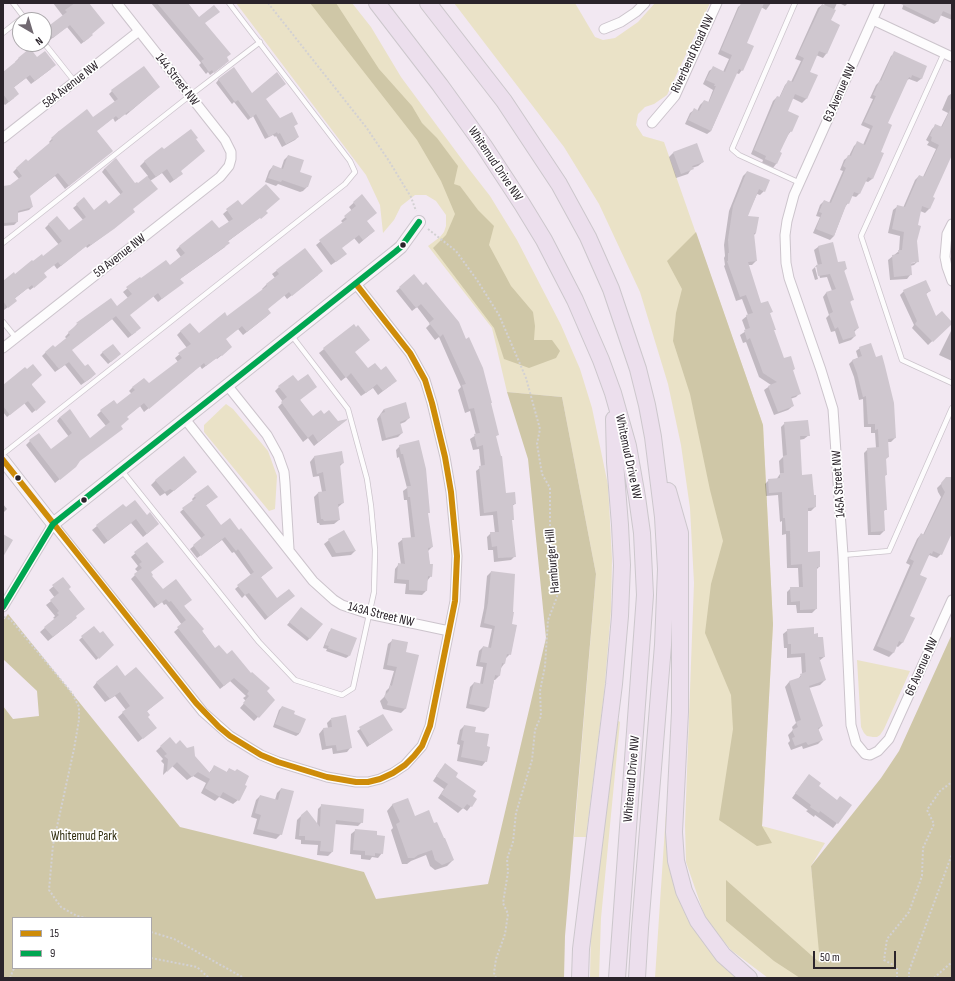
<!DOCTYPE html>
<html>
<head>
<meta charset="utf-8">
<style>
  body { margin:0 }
  #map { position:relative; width:955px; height:981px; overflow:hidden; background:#f2e8f2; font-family:"Sofia Sans Condensed",sans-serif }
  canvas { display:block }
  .frame { position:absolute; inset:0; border:4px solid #2b242b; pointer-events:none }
  .legend { position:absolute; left:12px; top:917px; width:140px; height:52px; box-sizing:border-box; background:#fff; border:1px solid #aaa7aa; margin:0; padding:5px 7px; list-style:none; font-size:12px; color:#2b242b }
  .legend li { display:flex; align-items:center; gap:8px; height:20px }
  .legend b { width:20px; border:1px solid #aaa7aa }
  .north { position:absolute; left:12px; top:12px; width:40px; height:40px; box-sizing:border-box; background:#fff; border:1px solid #aaa7aa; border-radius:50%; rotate:142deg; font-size:11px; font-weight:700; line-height:16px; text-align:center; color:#2b242b }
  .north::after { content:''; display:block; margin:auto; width:14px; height:18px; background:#716971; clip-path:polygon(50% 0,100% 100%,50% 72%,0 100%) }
  .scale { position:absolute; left:813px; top:951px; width:83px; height:18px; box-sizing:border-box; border:2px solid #2b242b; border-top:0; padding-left:5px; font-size:12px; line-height:14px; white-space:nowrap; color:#2b242b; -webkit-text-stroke:3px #fff; paint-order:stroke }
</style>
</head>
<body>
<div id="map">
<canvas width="955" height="981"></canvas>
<div class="frame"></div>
<ul class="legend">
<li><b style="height:5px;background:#ce8c09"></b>15</li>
<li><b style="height:5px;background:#00a651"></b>9</li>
</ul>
<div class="north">N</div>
<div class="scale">50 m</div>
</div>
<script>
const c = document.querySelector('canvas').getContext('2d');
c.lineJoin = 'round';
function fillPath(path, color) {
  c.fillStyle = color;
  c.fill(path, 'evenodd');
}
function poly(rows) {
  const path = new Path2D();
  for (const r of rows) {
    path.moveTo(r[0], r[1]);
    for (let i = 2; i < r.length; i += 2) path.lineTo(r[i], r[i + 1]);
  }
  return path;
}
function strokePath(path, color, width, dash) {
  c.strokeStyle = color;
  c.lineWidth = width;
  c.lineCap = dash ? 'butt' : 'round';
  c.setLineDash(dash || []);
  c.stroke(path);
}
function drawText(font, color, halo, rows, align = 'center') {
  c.font = font + ' "Sofia Sans Condensed",sans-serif';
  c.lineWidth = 3.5;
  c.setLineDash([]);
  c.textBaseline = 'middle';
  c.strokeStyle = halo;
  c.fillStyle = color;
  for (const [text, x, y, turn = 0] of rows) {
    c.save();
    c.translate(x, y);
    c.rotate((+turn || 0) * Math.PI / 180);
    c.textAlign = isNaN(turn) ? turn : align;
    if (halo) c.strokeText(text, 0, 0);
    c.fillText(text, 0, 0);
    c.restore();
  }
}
fillPath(poly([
  [236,3,352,3,371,27,401,77,469,169,490,196,517,240,561,325,580,369,592,408,608,485,612,559,611,611,604,694,586,837,574,837,596,574,562,397,507,392,492,328,428,246,440,237,444,232,446,226,446,215,436,201,426,195,415,195,401,206,394,220,383,233,380,205,366,175],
  [454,3,575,3,595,37,603,40,615,38,638,22,655,3,710,3,667,95,654,104,645,107,638,114,636,125,643,136,664,142,763,425,773,624,762,826,825,843,811,866,821,963,814,978,768,978,731,950,706,920,686,862,685,825,694,583,690,508,681,445,668,384,640,292,599,204,564,147],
  [226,404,233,409,268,451,277,476,275,509,269,511,204,432,204,425],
  [857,660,910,671,884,729,880,735,877,737,873,737,867,736,864,733,861,727],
  [617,720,620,722,601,918,599,978,590,978,591,931],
  [666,812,669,812,673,872,739,978,655,978]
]), '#eae2c7');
fillPath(poly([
  [310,3,336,3,379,69,412,106,422,123,437,138,458,166,454,184,460,186,478,210,494,226,489,245,511,286,533,312,535,326,534,340,552,340,560,351,556,358,529,368,504,359,494,328,433,248,446,235,455,214,441,181,417,140],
  [696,232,763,425,773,624,762,826,772,843,757,846,719,820,733,729,731,695,705,633,711,584,723,541,710,490,690,394,673,341,676,313,682,289,667,261],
  [507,392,562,397,596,574,565,936,564,978,3,978,3,706,13,719,39,716,37,691,3,659,3,621,8,614,180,827,364,872,376,899,488,884,546,638,528,459],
  [13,918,151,918,151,968,13,968],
  [952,634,952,978,800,978,774,961,726,921,726,880,820,963,811,866,881,778,899,751]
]), '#cfc7a7');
fillPath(poly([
  [53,3,88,3,91,34,89,38,81,44,67,27,50,40,44,31,63,16],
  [151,3,188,3,187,4,204,23,226,58,225,64,210,75,208,72,206,74,199,65,201,63],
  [771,3,766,10,761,7,745,43,742,70,739,74,736,73,711,131,707,134,685,124,690,113,694,110,697,111,700,105,704,101,708,103,713,90,703,84,709,71,713,68,723,72,729,59,718,54,738,7,742,4],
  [825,3,837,3,829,21,826,54,823,58,816,55,809,72,817,76,806,99,802,103,792,98,786,112,791,131,788,135,779,152,781,153,776,164,773,168,762,163,763,160,751,154,773,101,777,97,779,98,785,85,789,81,791,82,801,61,795,59,818,8,822,5,824,5],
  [839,3,848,3,845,6],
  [904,3,952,3,952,20,940,15,938,21,934,24,902,9],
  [895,53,926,67,921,79,917,82,909,79,906,81,886,123,879,152,883,154,872,179,868,182,865,181,859,194,856,197,852,196,848,203,845,207,834,236,830,240,813,233,820,217,816,216,820,205,824,201,829,203,843,171,840,170,844,160,849,156,854,146,857,143,863,145,870,129,861,125,873,99,870,98,876,85,879,82,891,56],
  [19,58,37,59,51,69,31,84,26,78,13,88,14,98,5,105,3,103,3,73,16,63,15,62],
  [219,79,251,94,280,119,297,123,293,127,298,137,295,140,282,147,276,136,275,137,273,135,265,139,253,116,248,120,234,102,232,104,216,83],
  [159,87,126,115,125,114,115,122,113,118,96,131,107,155,65,189,55,176,29,196,32,207,29,210,17,213,17,222,14,225,3,226,3,187,11,186,19,179,13,172,16,169,26,161,28,162,51,144,49,142,59,131,93,119,115,102,109,94,112,91],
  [952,93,952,152,931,197,929,209,925,213,920,211,917,226,916,241,918,261,914,265,910,266,911,274,907,279,890,280,888,260,899,251,900,236,888,233,893,210,898,206,903,208,915,180,919,176,923,177,936,149,927,145,929,142,926,140,932,129,936,125,941,127,948,113,942,110,948,96],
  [915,261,915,263,906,264],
  [673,153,703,162,698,166,692,168,688,174,676,178,669,157],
  [288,156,307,187,303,191,300,192,278,184,276,186,265,182,269,171,273,166,281,169,284,160],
  [145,161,180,171,177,178,170,183,162,173,150,181,132,209,109,232,87,248,86,246,57,269,54,265,43,273,43,280,30,290,28,288,14,299,12,304,4,310,3,308,3,282,43,257,59,245,45,228,49,224,69,232,83,220,73,208,84,199,94,211,108,205,121,195,102,172,105,168,138,185,148,176,140,166],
  [747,172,764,191,760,195,757,194,747,216,756,233,753,236,756,261,752,265,748,265,760,305,771,312,769,314,775,329,773,331,783,359,794,369,792,371,800,393,796,397,790,399,793,406,788,410,774,415,764,390,771,385,759,377,746,342,743,343,740,335,746,331,742,320,748,315,742,299,736,301,724,266,725,265,724,258,725,256,724,245,729,211,743,176],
  [362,195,366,221,374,231,359,244,354,238,341,248,341,258,331,265,316,245,343,223,341,221,352,211,349,207],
  [238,201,242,207,265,211,262,216,227,242,225,247,180,279,178,286,158,302,153,296,129,315,136,332,128,338,112,319,71,350,85,367,95,374,91,378,81,385,65,365,55,372,42,356,46,352,55,349,67,339,65,337,77,324,111,300,117,307,128,298,123,292,140,278,141,279,169,266,181,257,176,250,180,246,219,230,229,222,223,214],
  [832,243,837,264,846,269,843,272,853,299,849,303,858,328,854,332,855,336,851,340,839,344,835,331,831,332,826,318,829,315,823,297,826,293,832,291,827,277,820,278,817,267,815,267,818,279,815,280,812,270,816,266,818,266,814,250,818,247],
  [305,250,318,275,287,299,284,295,267,309,270,313,266,317,243,335,238,329,225,339,227,351,217,359,216,358,202,369,200,366,144,412,140,406,126,417,78,462,71,470,55,483,26,445,30,441,39,434,51,450,69,437,57,421,60,417,90,439,106,426,97,415,101,411,113,401,117,406,132,394,129,391,133,387,149,385,178,362,175,358,187,348,177,335,181,331,198,335,227,317,263,290,262,289,266,285,275,278,272,274,276,271],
  [414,276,490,404,498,434,495,437,505,494,515,504,512,506,513,519,511,521,515,556,511,560,494,562,493,550,488,550,487,537,491,533,495,533,493,515,480,516,476,471,481,467,479,449,473,450,470,439,476,435,470,411,465,413,461,400,458,390,461,387,439,337,435,340,426,328,430,324,417,307,412,311,396,291],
  [904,291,930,291,926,294,936,318,952,323,928,345,912,328,914,325,900,295],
  [354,325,354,352,368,370,391,385,378,395,373,388,361,396,346,377,341,381,319,353],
  [952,329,952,361,939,355],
  [860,348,895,438,891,442,887,442,888,457,885,460,886,475,884,477,886,509,883,512,884,531,880,535,868,535,864,453,868,449,876,448,875,433,871,433,871,427,864,427,863,399,859,400,854,377,849,364,853,360,858,358,856,351],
  [103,352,117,357,108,364,100,355],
  [31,384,42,405,32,413,24,403,7,417,3,412,3,386],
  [279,387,300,400,313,418,337,422,341,424,314,446,308,438,303,442,278,407,283,402,275,391],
  [384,409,409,418,405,422,400,424,402,433,398,437,382,441,377,419],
  [785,423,809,435,804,439,799,440,801,476,815,507,811,511,807,511,808,530,806,531,807,553,819,567,816,570,816,609,812,613,797,613,796,605,787,605,787,592,791,588,799,588,798,568,787,568,786,534,782,535,782,521,780,522,778,495,766,496,765,484,769,480,776,480,780,474,779,461,783,457,781,427],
  [418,442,432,547,428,551,431,576,427,581,426,591,422,595,405,594,406,584,394,583,395,569,399,564,401,565,398,543,403,539,411,538,407,500,404,500,403,491,407,488,399,457,397,458,396,450,400,446],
  [341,452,343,463,339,467,343,503,337,508,339,520,334,524,320,525,319,523,317,523,314,497,318,493,322,492,319,476,313,477,310,462,314,457],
  [191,477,167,496,165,493,160,496,151,485,156,480],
  [952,478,952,532,941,554,937,558,929,555,927,557,919,575,903,642,898,647,896,646,893,653,889,657,873,650,910,565,906,563,917,539,921,534,923,535,941,497,938,492,937,488,942,483],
  [195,496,213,500,205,506,221,527,272,568,260,578,277,599,290,599,265,620,245,595,242,598,235,589,251,575,234,552,232,553,222,540,197,558,190,549,202,539,180,512,193,501,192,499],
  [3,504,7,509,3,513],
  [123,505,154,528,143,537,131,523,104,544,92,530],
  [329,540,355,551,351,555,332,557,324,544],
  [147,543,151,576,162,590,184,606,215,649,227,656,274,700,254,721,240,708,246,701,243,698,246,696,230,681,220,689,174,632,182,625,166,604,164,605,162,602,154,608,131,579,138,572,135,569,138,566,131,557],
  [491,572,511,624,510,654,505,659,504,664,501,668,499,676,495,680,494,680,488,708,484,712,466,708,470,687,474,683,480,684,483,667,476,666,479,651,483,647,488,648,492,629,480,627,484,608,487,576],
  [63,578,75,616,72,622,48,641,40,632,55,619,53,618,55,616,46,605,55,598,49,590],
  [299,611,310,638,307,641,287,625],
  [94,627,110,648,96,660,79,640],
  [332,629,349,656,346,658,326,651,327,649,323,648,329,632],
  [788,630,813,635,824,657,819,661,825,680,820,685,809,688,822,726,818,730,822,740,818,744,803,749,802,746,791,750,788,743,790,741,788,735,793,730,792,727,796,723,785,687,789,682,797,680,802,674,801,657,787,658,787,648,784,648,783,634],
  [393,640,405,653,418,656,405,709,401,713,383,709,380,701,385,696,386,691,389,688,394,671,383,669,388,644],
  [125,677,158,702,146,712,151,732,138,742,118,717,126,710,115,696,105,702,93,687,97,682],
  [282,707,293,715,304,719,299,734,296,736,273,727,279,710],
  [383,715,389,732,367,747,357,731],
  [331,719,351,747,347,752,333,754,332,748,322,750,319,734,323,729,328,728,327,723],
  [464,726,474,732,486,747,486,761,482,766,457,761,460,745,457,744,460,730],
  [170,738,176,745,194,757,209,773,214,767,226,773,229,769,238,800,233,804,219,797,215,801,201,793,206,783,193,776,187,780,172,766,163,775,164,764,161,761,163,759,156,751],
  [441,769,454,777,472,796,471,806,467,811,463,808,458,813,438,798,444,789,433,781],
  [805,780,817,787,837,823,833,828,815,815,814,817,806,811,808,810,792,798],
  [281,789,281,834,276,839,253,834,257,819,251,817,256,800,260,796,275,800,277,793],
  [393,804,414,817,453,860,447,866,435,870,430,866,426,855,411,861,407,864,402,864,391,830,393,828,387,811],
  [322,805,362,822,358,826,334,824,332,852,328,856,317,855,318,845,301,844,301,840,295,839,297,820,301,816,317,825,318,809],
  [356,830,382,853,378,858,372,857,370,860,361,859,361,855,350,854,351,834]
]), '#0003');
fillPath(poly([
  [75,3,89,3,105,23,92,34,93,35,84,42,70,25,53,38,46,28,67,12,65,10],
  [157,3,188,3,199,17,214,5,220,12,205,23,231,54,227,57,229,61,214,73,212,70,209,72,201,61,204,59],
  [741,3,764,3,747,43,754,46,743,71,739,69,711,131,688,120,694,108,699,111,704,100,709,102,716,86,714,86,715,84,706,80,713,66,725,72,732,55,721,50],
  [899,3,952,3,952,15,943,11,938,22],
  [822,4,836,10,831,20,840,25,827,54,819,51,810,72,818,75,807,99,795,94,788,111,799,116,792,132,790,131,780,152,782,153,777,164,765,159,766,156,754,150,777,96,780,97,788,80,793,82,804,58,798,55],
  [30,48,37,57,45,51,56,65,35,81,30,75,14,87,19,94,9,102,3,94,3,72,19,59,18,58],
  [894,51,927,66,922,79,912,75,911,78,909,77,888,123,892,125,881,152,884,153,873,179,868,177,860,194,854,192,849,204,847,203,834,236,816,229,822,213,819,212,824,200,831,203,846,168,843,166,848,155,851,156,857,141,865,145,873,126,864,122,876,96,873,95,880,80,881,81],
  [144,66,160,87,129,112,129,111,119,119,116,116,97,131,113,151,112,152,69,186,58,173,30,196,33,207,18,211,18,222,3,223,3,186,10,185,22,176,16,168,26,159,28,161,53,140,51,138,59,131,87,109,93,117,118,99,111,90],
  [234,67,252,93,277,72,286,84,266,99,280,118,292,112,298,124,294,126,299,137,286,144,280,133,278,134,277,132,269,137,256,114,251,118,238,100,235,102,218,79],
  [952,106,952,155,933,197,935,198,930,209,922,206,918,225,921,226,917,241,919,262,911,263,912,275,894,277,892,255,899,254,898,250,902,250,904,232,892,229,897,205,905,207,919,175,924,177,939,145,931,141,932,137,930,136,935,124,942,127],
  [191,129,198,138,196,139,205,151,181,171,183,174,174,180,167,169,156,177,144,161,162,147,164,149],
  [697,143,704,162,692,166,694,169,681,174,673,152],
  [288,155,304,160,300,172,312,176,308,187,306,187,305,188,282,180,281,182,268,178,273,165,283,169],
  [116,158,135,183,137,182,138,183,147,176,158,189,133,209,135,212,114,229,91,245,89,244,61,266,58,262,44,273,47,277,34,288,32,285,15,298,17,301,8,308,3,301,3,281,14,272,15,274,32,260,33,261,42,254,43,256,62,241,48,224,57,216,69,230,86,217,76,204,84,197,94,210,106,200,109,204,123,192,105,168],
  [747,171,770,180,765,192,759,189,748,216,759,217,756,233,754,233,757,261,748,262,761,303,768,301,773,312,770,313,776,330,774,330,784,358,791,356,795,369,793,370,801,394,791,397,794,406,778,412,768,386,777,382,763,373,750,338,747,340,744,330,750,328,746,315,753,313,746,295,740,297,727,261,728,261,728,253,729,253,728,240,733,206],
  [266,184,280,199,266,211,268,213,261,219,260,218,228,241,230,243,180,279,184,283,162,299,158,293,130,315,141,328,132,335,116,316,72,350,85,366,88,364,96,374,85,382,69,362,59,369,45,352,53,345,55,347,70,335,68,332,78,324,76,323,111,298,117,306,132,294,126,287,140,277,141,278,166,260,170,265,185,253,179,246,212,220,219,228,233,219,226,209,238,200,242,205],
  [362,194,377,213,367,221,375,231,363,240,359,235,342,248,347,254,336,262,319,240,347,219,344,216,356,206,353,202],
  [833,242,838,262,845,261,847,269,844,270,854,300,850,301,859,328,854,330,856,336,843,340,838,327,835,329,829,314,833,312,826,292,836,289,830,274,818,276,816,265,822,264,818,246],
  [305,248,323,271,292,296,289,292,268,309,271,313,247,332,242,326,226,339,232,347,222,356,221,355,206,366,204,363,149,409,144,403,127,417,129,419,121,426,123,429,80,461,76,467,60,480,29,440,39,433,51,449,72,433,60,417,70,409,90,438,110,422,100,410,114,400,117,404,135,390,132,387,144,378,149,383,182,358,178,353,191,344,180,331,190,323,199,333,225,312,227,316,267,286,266,284,279,274,276,270],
  [414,274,423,285,426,282,459,322,466,339,469,337,483,368,492,403,491,403,499,435,496,436,501,456,502,456,506,493,515,492,516,504,513,504,514,520,512,520,516,557,498,558,497,546,492,547,490,532,499,532,497,511,484,513,479,466,485,465,483,445,477,447,474,434,480,433,474,408,469,409,462,385,466,384,443,334,440,337,429,323,434,319,421,304,416,308,399,287],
  [926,280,931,291,926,293,936,316,942,311,952,322,952,324,933,342,915,324,917,321,903,290],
  [354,324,356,327,358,325,370,340,355,352,368,368,375,363,381,370,386,366,397,381,383,391,377,384,366,393,351,373,346,378,323,348],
  [871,343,876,357,882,355,885,366,894,403,896,438,888,439,889,457,886,458,887,475,885,475,887,510,884,510,885,531,871,532,867,448,879,447,878,429,875,430,875,424,868,424,866,396,863,397,857,373,852,360,862,356,859,347],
  [113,344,121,354,111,362,102,352],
  [33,364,42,375,32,384,32,385,46,402,36,411,28,401,10,415,3,406,3,385,25,367,27,369],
  [308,374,317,387,300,400,313,416,321,410,324,414,329,410,338,421,347,419,347,420,318,442,313,434,308,438,297,424,281,402,287,397,278,386,293,375,298,381],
  [406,402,410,418,400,422,403,433,386,438,380,414,385,412,384,409],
  [808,420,810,436,800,436,802,475,812,474,814,495,816,495,816,507,808,508,808,552,820,551,820,567,817,567,817,609,800,610,800,601,791,602,790,587,803,587,802,564,791,565,790,531,786,531,785,518,783,518,782,492,769,493,768,479,780,478,780,473,784,473,783,456,787,455,784,422],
  [419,440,426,469,430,513,428,513,433,547,428,548,430,564,433,564,432,577,428,576,427,591,409,590,409,580,397,579,398,563,405,564,402,538,415,537,410,497,408,497,407,486,411,486,403,454,401,454,399,445],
  [342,451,344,463,340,464,344,503,338,504,340,520,324,521,323,519,321,519,318,492,326,491,323,472,317,474,314,456],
  [184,456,197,472,174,491,170,489,165,492,155,480],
  [946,477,952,477,952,533,942,555,933,551,932,554,930,553,920,575,927,578,910,616,915,618,903,643,899,641,894,653,877,646,914,561,910,559,921,533,924,535,945,492,942,487,941,483],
  [208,485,218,497,206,505,221,525,230,518,239,530,241,528,273,568,261,577,277,598,289,589,295,596,268,617,249,593,245,595,237,585,254,572,238,549,236,551,225,537,201,556,193,545,205,535,182,508,196,498,194,495],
  [135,500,147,515,150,512,159,524,147,534,136,519,108,541,96,525,123,504,126,507],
  [344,530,356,551,336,553,328,539],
  [3,534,13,540,3,557],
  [147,542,164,562,151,572,153,575,152,576,163,589,176,579,192,600,184,606,204,629,202,631,215,648,219,645,227,654,232,650,251,673,252,672,270,688,267,691,275,700,259,718,243,703,249,696,247,694,249,691,234,678,224,686,177,627,186,620,171,601,169,602,166,599,158,605,134,574,142,568,139,564,142,562,134,552],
  [491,571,515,574,513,612,514,612,512,624,517,625,511,655,507,654,505,664,502,663,500,676,495,675,489,708,469,704,474,682,483,684,487,663,480,662,483,646,491,648,495,626,484,623,488,603],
  [63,577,71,587,69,589,85,609,76,616,77,618,53,637,44,627,59,615,57,613,59,611,50,600,59,593,52,585],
  [301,607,323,624,310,639,289,622],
  [94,626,100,633,103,631,114,645,99,659,81,636],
  [814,627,814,634,818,633,818,637,823,637,825,657,819,657,826,680,809,686,823,726,818,728,823,740,808,745,806,742,795,746,792,738,795,737,792,730,798,727,796,722,801,720,789,681,801,677,800,674,806,672,805,653,791,654,791,644,788,644,787,629],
  [331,628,357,638,350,656,328,648,329,646,325,645],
  [392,639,408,642,406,652,419,655,406,709,387,705,388,702,384,696,389,691,390,685,392,686,397,667,387,665],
  [117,665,125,676,136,667,164,698,147,711,150,715,148,717,157,728,143,739,122,712,130,706,120,692,110,699,96,682],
  [282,706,295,711,294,714,306,719,300,733,297,733,275,724],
  [383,714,393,730,370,745,359,727],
  [346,715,352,748,337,751,336,745,326,746,323,728,332,727,331,718],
  [464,725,476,727,475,732,489,734,487,746,490,747,487,762,461,757,464,741,461,740],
  [170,737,176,744,180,740,187,748,194,746,195,756,210,773,214,765,227,772,229,768,235,771,237,769,249,776,245,785,247,786,240,800,239,801,223,792,220,797,208,790,205,788,210,779,198,772,192,777,177,762,167,772,168,759,164,756,167,754,160,746],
  [445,763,458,773,456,777,476,791,473,796,477,799,472,807,467,804,463,809,441,794,448,784,436,776],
  [809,774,821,783,819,786,837,800,840,796,852,805,838,824,820,811,819,813,810,807,811,805,795,793],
  [281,788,294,791,282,835,257,829,261,815,255,813,260,795,278,800],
  [408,798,415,816,429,810,434,823,437,822,444,838,445,838,454,860,442,865,435,860,432,850,418,855,414,858,408,858,396,824,400,822,392,804],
  [321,804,364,809,363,823,336,820,333,852,320,851,321,841,305,840,305,836,299,836,301,815,307,810,320,827],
  [355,829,377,831,377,835,385,836,383,854,375,853,375,856,365,855,365,851,353,850]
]), '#cfc7cf');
const lane = poly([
  [13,3,26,20],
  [795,3,732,149,739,155,800,183],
  [3,33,23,17],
  [44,43,75,82],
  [944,53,861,236,902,360,952,383],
  [3,243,183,101,260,42],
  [3,322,16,338],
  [3,454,345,184,355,172,350,161,229,3],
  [122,471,259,642,295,680,342,695,353,688,374,592,375,550,371,506,367,479,348,409,292,336],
  [843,555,889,551,952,408]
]);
const street = poly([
  [880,3,794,195,787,221,785,235,786,263,789,278,821,370,833,409,843,555,851,725,856,743,865,754,870,755,878,751,889,739,952,600],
  [873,20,952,57],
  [604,29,621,22,636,12,645,3],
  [652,123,675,96,717,3],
  [3,138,139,31],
  [952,224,947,234,945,257,947,267,952,281],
  [3,348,220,177,229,166,231,159,231,152,225,140,117,3],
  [227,385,267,435,278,455,284,472,285,483,289,549],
  [185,419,313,581,334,600,342,605,369,614,449,631],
  [3,607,53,524,203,712,230,736,261,755,278,762,327,777,356,782,368,782,380,779,393,773,405,765,422,746,430,726,455,601,457,556,451,492,445,457,432,403,425,380,410,353,356,284]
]);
const secondary = poly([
  [3,460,53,524,395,252,401,247,419,222]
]);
const highway = poly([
  [377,3,440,85,484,146,522,204,544,240,575,300,601,360,613,393,628,446,637,497,642,533,645,595,617,978],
  [428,3,504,101,559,184,588,237,611,289,638,369,647,405,653,437,663,517,666,569,663,645,640,928,637,978],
  [668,491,680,533,680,712,674,832,676,861,684,891,698,921,723,955,749,978],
  [580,978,581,949,614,684,620,616,622,565,620,525,615,462,614,419]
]);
strokePath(lane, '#ccc4cc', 6);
strokePath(street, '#ccc4cc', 11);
strokePath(secondary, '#ccc4cc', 14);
strokePath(highway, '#ccc7cc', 18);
strokePath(poly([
  [268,3,366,127,389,161,411,197,416,211],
  [428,229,456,251,477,280,499,315,526,378,540,429,537,444,542,474,550,488,550,536,558,580,557,597,548,620,545,666,540,691,541,716,535,730,532,760,516,813,513,842,507,859,508,872,503,903,508,914,505,934,496,959,494,973,496,978],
  [4,617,10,619,72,693,79,707,79,720,74,749,53,845,49,890,61,907,77,916,86,918],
  [151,932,174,939,244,978],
  [151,958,197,967,209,978],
  [10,978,14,968],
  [897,978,897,967,884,960,887,939,909,912,922,876,923,848,934,824,927,810,940,791,952,782],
  [909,978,909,971,952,854],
  [934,978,952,962]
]), '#d3d1d3', 2, [2, 2]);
strokePath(lane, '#fdfcfd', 4.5);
strokePath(street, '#fdfcfd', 9);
strokePath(secondary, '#f8f3f8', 12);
strokePath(highway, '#ecdfed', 16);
strokePath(poly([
  [3,460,196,703,219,727,230,736,261,755,278,762,327,777,356,782,368,782,380,779,393,773,405,765,414,756,422,746,430,726,455,601,457,556,451,492,445,457,432,403,425,380,410,353,356,284]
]), '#ce8c09', 6);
strokePath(poly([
  [3,607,53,524,395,252,401,247,419,222]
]), '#00a651', 6);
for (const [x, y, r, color] of [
  [403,245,3.5,"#2b242b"],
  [18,478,3.5,"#2b242b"],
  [84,500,3.5,"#2b242b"]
]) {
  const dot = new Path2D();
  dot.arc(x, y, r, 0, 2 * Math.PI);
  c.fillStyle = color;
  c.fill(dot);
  strokePath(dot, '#fff', 1.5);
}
drawText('13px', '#2b242b', '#fff', [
  ["Riverbend Road NW",693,54,-65],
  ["144 Street NW",177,80,52],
  ["58A Avenue NW",71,85,-38],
  ["63 Avenue NW",840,93,-66],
  ["Whitemud Drive NW",495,164,56],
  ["59 Avenue NW",120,256,-38],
  ["Whitemud Drive NW",628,457,78],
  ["145A Street NW",839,484,-94],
  ["Hamburger Hill",553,561,-95],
  ["143A Street NW",381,615,14],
  ["66 Avenue NW",922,667,-66],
  ["Whitemud Drive NW",632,779,-85]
]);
drawText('13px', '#302d0e', '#fff', [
  ["Whitemud Park",84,837]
]);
</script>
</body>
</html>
